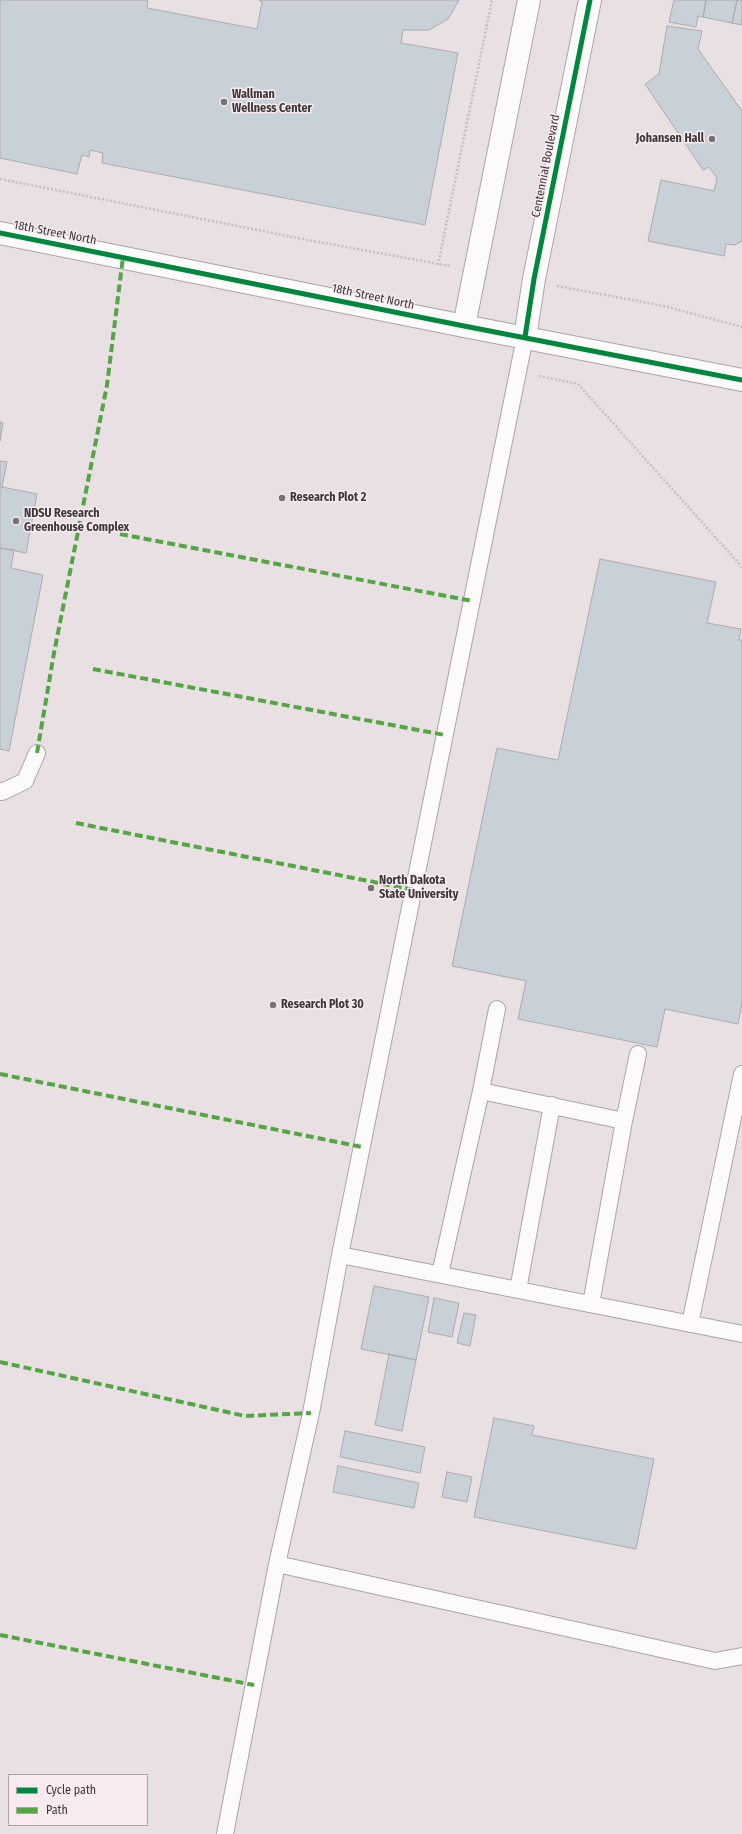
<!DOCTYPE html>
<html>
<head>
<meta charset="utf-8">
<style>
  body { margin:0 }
  #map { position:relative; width:742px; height:1834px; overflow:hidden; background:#e8e0e2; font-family:"Fira Sans Condensed",sans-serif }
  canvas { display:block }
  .legend { position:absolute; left:8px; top:1774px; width:140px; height:52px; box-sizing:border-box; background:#f8eaee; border:1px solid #ada2a5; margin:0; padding:5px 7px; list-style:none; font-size:12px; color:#3c3738 }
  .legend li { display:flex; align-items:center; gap:8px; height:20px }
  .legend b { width:20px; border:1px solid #ada2a5 }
</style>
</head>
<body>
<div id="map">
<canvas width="742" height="1834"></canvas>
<ul class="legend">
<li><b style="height:5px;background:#00873e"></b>Cycle path</li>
<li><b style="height:5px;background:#54a645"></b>Path</li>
</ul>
</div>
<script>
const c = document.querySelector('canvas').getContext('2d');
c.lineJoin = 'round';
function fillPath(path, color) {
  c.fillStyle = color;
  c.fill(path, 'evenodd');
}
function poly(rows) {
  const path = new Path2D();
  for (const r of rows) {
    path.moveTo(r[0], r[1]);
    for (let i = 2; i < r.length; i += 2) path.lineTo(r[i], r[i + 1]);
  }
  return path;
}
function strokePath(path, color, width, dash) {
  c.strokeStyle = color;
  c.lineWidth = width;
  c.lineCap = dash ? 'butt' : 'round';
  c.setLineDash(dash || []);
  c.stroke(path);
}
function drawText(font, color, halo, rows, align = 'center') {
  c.font = font + ' "Fira Sans Condensed",sans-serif';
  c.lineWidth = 3;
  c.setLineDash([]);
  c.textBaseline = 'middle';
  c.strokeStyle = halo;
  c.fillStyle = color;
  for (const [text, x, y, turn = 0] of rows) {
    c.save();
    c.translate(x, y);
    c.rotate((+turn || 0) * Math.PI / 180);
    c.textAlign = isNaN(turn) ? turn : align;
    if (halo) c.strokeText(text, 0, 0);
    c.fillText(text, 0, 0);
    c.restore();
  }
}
const building = poly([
  [0,0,143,0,148,1,147,8,257,29,262,2,259,0,459,0,448,19,429,30,403,30,401,43,458,53,425,225,102,163,103,153,90,150,89,157,82,155,77,174,0,158,0,0],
  [674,0,706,0,703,17,698,16,696,27,669,22,674,0],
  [706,0,737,0,732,23,703,17,706,0],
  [737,0,742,0,742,25,732,23,737,0],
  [667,26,702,31,698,49,742,111,742,241,735,245,726,244,724,256,648,241,661,180,714,191,717,178,709,167,703,170,645,84,659,74,667,26],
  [0,422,3,423,0,441,0,422],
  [0,461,7,462,2,487,37,494,26,553,0,548,0,461],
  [0,548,14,550,11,568,43,575,9,751,0,749,0,548],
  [600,559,716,582,707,623,741,629,739,640,742,640,742,1003,738,1024,665,1009,657,1047,518,1019,526,981,452,966,497,748,558,760,600,559],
  [374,1286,429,1297,416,1360,361,1349,374,1286],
  [434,1298,459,1303,452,1337,428,1332,434,1298],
  [464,1313,476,1315,470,1346,457,1343,464,1313],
  [389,1354,416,1360,402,1431,375,1425,389,1354],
  [494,1418,534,1426,532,1435,654,1459,636,1549,474,1517,494,1418],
  [345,1431,425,1447,420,1473,340,1457,345,1431],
  [338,1466,419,1483,414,1508,333,1492,338,1466],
  [447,1472,472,1477,467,1502,442,1497,447,1472]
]);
fillPath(building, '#c9d1d8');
strokePath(building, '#acaaac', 1);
const lane = poly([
  [0,791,2,792,25,781,37,753],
  [481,1091,497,1009],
  [624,1121,638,1054],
  [340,1255,742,1334],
  [440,1274,481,1091,624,1121,591,1304],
  [518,1290,552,1105],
  [690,1324,742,1074],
  [277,1564,715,1661,742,1656],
  [225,1834,277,1564,311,1413,340,1255,525,337]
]);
const street = poly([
  [464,326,529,0],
  [525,337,534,279,590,0]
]);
const secondary = poly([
  [0,233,464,326,742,380]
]);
strokePath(lane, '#aaa5a6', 18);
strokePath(street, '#aaa5a6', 24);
strokePath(secondary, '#aaa5a6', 24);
strokePath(poly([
  [0,179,308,240,450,266],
  [438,265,492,0],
  [557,286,664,306,742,327],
  [539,376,578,384,742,567]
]), '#c4c0c1', 2.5, [2, 2]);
strokePath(lane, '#fcfafb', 16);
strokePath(street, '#fcfafb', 22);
strokePath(secondary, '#fcfafb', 22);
strokePath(poly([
  [120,534,472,601],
  [93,669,445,735],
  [37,753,54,653,107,385,123,257],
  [76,823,414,890],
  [0,1074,362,1147],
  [0,1362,245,1416,311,1413],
  [0,1635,254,1685]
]), '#54a645', 4, [8, 4]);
strokePath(poly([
  [0,233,464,326,742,380],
  [525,337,534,279,590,0]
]), '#00873e', 5);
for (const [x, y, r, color] of [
  [224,102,4,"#787274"],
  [712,139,4,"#787274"],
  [282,498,4,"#787274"],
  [16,521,4,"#787274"],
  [371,888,4,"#787274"],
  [273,1005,4,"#787274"]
]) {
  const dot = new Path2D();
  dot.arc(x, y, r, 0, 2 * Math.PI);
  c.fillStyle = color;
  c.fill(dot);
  strokePath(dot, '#f8eaee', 1.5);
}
drawText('bold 12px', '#3c3738', '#f8eaee', [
  ["Wallman",232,95],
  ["Wellness Center",232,109],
  ["Johansen Hall",704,139,"right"],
  ["Research Plot 2",290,498],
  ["NDSU Research",24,514],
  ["Greenhouse Complex",24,528],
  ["North Dakota",379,881],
  ["State University",379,895],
  ["Research Plot 30",281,1005]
], 'left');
drawText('12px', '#3c3738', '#f8eaee', [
  ["Centennial Boulevard",546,166,-79],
  ["18th Street North",55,233,11],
  ["18th Street North",373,297,12]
]);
</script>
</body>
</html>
